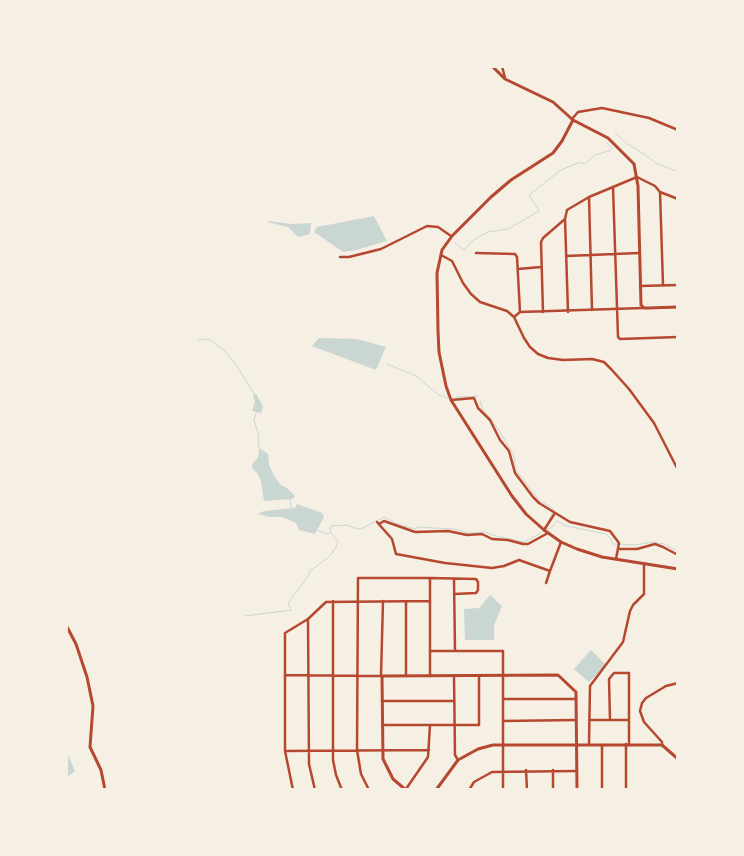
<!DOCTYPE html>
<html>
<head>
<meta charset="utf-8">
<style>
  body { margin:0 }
  #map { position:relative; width:744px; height:856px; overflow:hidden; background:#f6efe4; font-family:"Libre Baskerville",serif }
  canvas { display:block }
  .frame { position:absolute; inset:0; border:68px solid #f6efe4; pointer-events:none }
</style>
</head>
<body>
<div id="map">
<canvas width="744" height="856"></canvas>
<div class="frame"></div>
</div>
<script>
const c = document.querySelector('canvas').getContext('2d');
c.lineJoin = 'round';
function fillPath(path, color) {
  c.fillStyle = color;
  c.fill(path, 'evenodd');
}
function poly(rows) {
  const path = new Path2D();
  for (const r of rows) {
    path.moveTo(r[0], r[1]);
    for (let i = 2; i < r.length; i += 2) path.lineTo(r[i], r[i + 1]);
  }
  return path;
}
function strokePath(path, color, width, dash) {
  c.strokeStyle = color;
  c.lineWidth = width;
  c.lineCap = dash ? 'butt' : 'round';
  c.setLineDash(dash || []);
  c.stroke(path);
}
fillPath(poly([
  [374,216,387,241,356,250,343,252,314,232,317,227],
  [268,221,291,224,311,223,310,234,298,237,288,227,267,222],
  [319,338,357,339,386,347,376,370,312,346],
  [256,394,263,406,261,413,252,411,255,402,253,395],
  [259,448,268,454,269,465,274,476,281,485,287,488,295,496,292,499,264,501,261,481,257,473,252,468,252,465,258,457],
  [297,504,322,513,324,517,315,534,299,530,296,523,282,517,269,517,258,514,264,511,295,508],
  [490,595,502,606,494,625,494,640,465,640,464,609,479,608],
  [591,650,606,665,589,682,574,669],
  [66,750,75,771,66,778]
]), '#c9d6d2');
strokePath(poly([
  [615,133,626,143,644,154,656,163,678,172],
  [455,243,464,250,471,242,478,237,488,232,508,229,539,211,529,195,561,170,581,162,585,164,595,155,609,151,612,148,607,143],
  [198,340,209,339,225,351,237,366,255,395],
  [387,364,416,376,439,395,448,398],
  [456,397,478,396],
  [480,401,482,408,494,423,513,453,516,470,539,500,554,509,549,520],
  [256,413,254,420,258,433,259,447],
  [290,497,291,508],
  [317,530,327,534,330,533],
  [245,616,291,610,288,603,306,579,311,570,329,557,336,547,338,541,331,533,330,529,331,526,347,525,354,528,361,529,384,517,400,525,415,529,419,527,434,528,453,529,468,533,485,532,492,535,524,542,552,527,557,521,567,526,606,534,610,538,613,544,636,545,652,542,665,544,678,552]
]), '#c9d6d2', 1);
strokePath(poly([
  [502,66,505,78],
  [572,119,578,112,602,108,649,118,678,130],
  [613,187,618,337,620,339,678,337],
  [660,192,663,285],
  [589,197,592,310],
  [476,253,515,254,517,257,520,312],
  [441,255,452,261,463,283,471,294,480,302,507,311,514,317,524,338,530,347,538,354,548,358,563,360,592,359,604,362,611,369,629,389,654,423,678,470],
  [566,256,639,253],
  [340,257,349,257,381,249,427,226,438,227,451,236],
  [518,269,541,267],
  [640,286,678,285],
  [543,312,541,242,543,238,565,219],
  [568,312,565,219,567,210,589,197,637,177,655,186,660,192,678,199],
  [514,317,520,312,643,308],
  [451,400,474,398,478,408,490,420,500,440,509,451,515,473,533,497,539,503,570,522,610,531,619,543,616,559],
  [377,522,392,539,396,554,445,563,492,568,504,566,519,560,550,571,561,542],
  [379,524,384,521,415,532,448,531,467,535,482,534,492,539,508,540,523,544,528,544,548,533],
  [544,530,555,513],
  [618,549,637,549,655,544,663,547,678,555],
  [430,578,430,676],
  [454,579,455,650],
  [546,583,550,571],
  [333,601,333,760,336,775,342,790],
  [308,619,309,764,315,790],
  [430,651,503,651,503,790],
  [285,675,381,676,383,601],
  [406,676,406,601],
  [454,676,455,755,458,760],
  [503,699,576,699],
  [382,701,454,701],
  [589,720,629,720],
  [610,720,609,679,614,673,629,673,629,744],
  [503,721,576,720],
  [382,725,479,725,479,676],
  [589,744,590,686,623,642,630,611,633,605,644,594,644,564],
  [626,744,626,790],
  [602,745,602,790],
  [662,745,662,742,644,722,640,711,642,703,646,698,666,686,678,683],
  [285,751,429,750],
  [526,770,527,790],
  [406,789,428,757,430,725],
  [293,790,285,751,285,633,308,619,326,602,430,601],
  [369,790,361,774,357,750,358,578,430,578,476,579,478,582,478,590,476,593,454,594],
  [469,790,474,782,492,772,577,771],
  [553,790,553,770]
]), '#b5482f', 2.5);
strokePath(poly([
  [573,120,608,138,634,164,638,186,641,305,644,308,648,308,678,307],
  [406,790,393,779,383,759,382,676,558,675,576,692,577,790],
  [436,790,458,760,478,749,493,745,662,745,678,759]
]), '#b5482f', 3);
strokePath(poly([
  [492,66,505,79,553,102,573,120,562,141,553,153,511,180,491,197,452,236,442,250,437,273,438,331,439,352,446,386,451,400,512,496,526,514,544,530,561,542,577,549,602,557,678,569],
  [66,625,76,644,87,677,93,706,90,747,101,770,105,790]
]), '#b5482f', 3);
</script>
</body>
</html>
